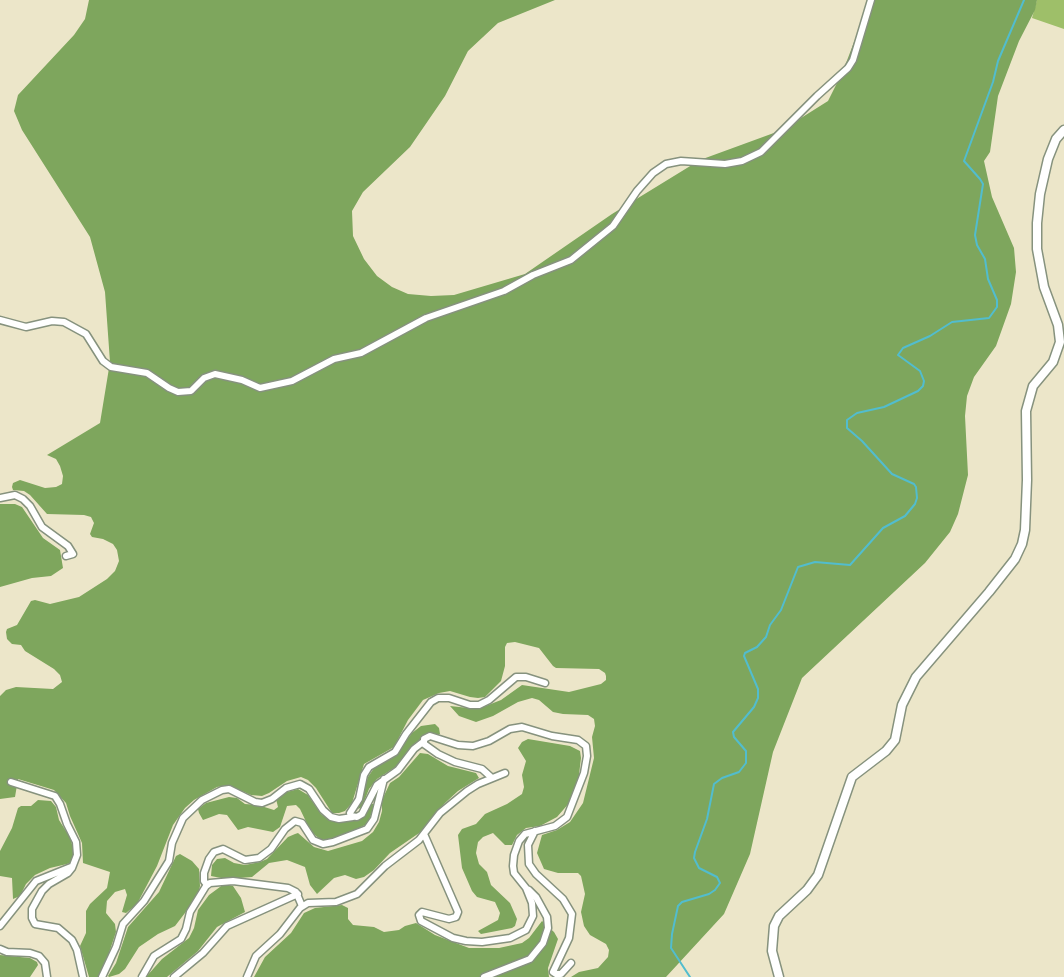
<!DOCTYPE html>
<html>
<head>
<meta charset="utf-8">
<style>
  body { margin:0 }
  canvas { display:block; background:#ece6c9 }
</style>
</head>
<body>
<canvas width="1064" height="977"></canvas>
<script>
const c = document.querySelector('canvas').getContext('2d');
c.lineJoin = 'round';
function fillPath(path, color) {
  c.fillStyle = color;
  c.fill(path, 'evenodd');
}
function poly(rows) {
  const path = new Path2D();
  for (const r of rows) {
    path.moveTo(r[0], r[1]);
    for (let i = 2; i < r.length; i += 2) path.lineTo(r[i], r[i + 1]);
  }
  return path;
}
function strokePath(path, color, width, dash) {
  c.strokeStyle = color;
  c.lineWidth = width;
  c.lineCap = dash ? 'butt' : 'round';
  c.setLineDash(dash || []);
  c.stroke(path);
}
fillPath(poly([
  [1037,0,1064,0,1064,29,1032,18]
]), '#9ebf69');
fillPath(poly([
  [89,0,555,0,498,23,468,51,445,96,410,147,363,192,352,211,353,236,364,259,377,276,392,287,408,294,431,296,454,295,525,274,612,214,700,160,782,130,828,101,843,71,870,0,1037,0,1035,10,1019,41,998,96,990,152,984,161,992,197,1014,248,1016,272,1011,304,996,346,974,377,967,396,965,416,968,475,958,514,950,532,925,563,802,678,773,752,750,854,724,914,666,977,571,977,579,972,598,968,608,957,609,950,606,944,590,935,584,926,581,912,585,894,581,876,578,873,558,873,544,869,537,853,542,835,557,830,570,822,583,803,594,758,592,737,595,726,594,719,588,715,563,714,553,712,539,700,532,698,518,702,493,716,476,722,459,716,450,706,478,709,501,700,522,685,569,692,601,684,606,680,606,676,605,673,599,669,556,668,553,666,539,648,515,642,507,643,505,647,505,666,501,681,485,697,478,698,470,697,450,691,439,693,423,700,408,720,394,747,364,764,352,803,345,811,339,813,332,813,316,788,308,780,301,777,287,781,269,793,262,796,251,795,228,785,217,787,194,800,185,808,173,825,157,866,137,904,126,913,122,912,127,895,125,889,115,892,107,901,106,913,115,924,116,932,103,971,98,977,89,977,80,946,86,933,86,911,90,904,107,888,110,872,83,863,82,843,70,816,66,803,54,790,18,779,15,797,0,799,0,696,6,690,16,687,53,689,62,682,60,675,54,669,25,651,21,645,12,644,7,639,6,632,7,629,17,625,31,601,35,600,50,604,79,597,107,579,115,571,119,561,117,550,113,544,103,539,92,537,90,534,94,523,91,517,84,515,47,514,30,495,24,491,13,490,12,487,13,483,20,480,45,488,56,487,62,484,63,476,60,466,56,459,47,455,100,423,110,362,105,292,90,237,22,130,14,111,18,95,74,35,85,19],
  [0,504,15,504,22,507,43,538,60,550,63,568,51,576,32,578,0,587],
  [435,724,439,728,440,734,438,735,431,733,426,735,414,744,400,764,377,779,369,789,362,807,358,809,368,777,374,768,395,755,412,733,421,726],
  [528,739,570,746,580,751,581,758,578,783,570,802,557,817,540,826,526,828,517,835,512,845,505,845,493,833,483,837,478,842,476,853,479,864,487,872,491,885,510,903,517,919,515,926,512,928,481,934,478,931,498,920,500,913,495,902,477,897,472,891,462,868,458,835,462,829,476,824,485,814,507,804,522,794,524,787,522,775,526,761,518,748,522,742],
  [420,753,428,754,448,766,476,773,479,778,458,791,445,803,431,819,425,829,390,853,374,870,364,877,356,879,345,875,334,878,317,894,310,885,305,867,287,860,269,863,252,877,226,879,211,876,212,865,217,859,225,858,234,863,245,865,260,862,267,859,288,837,295,834,298,833,314,847,328,851,362,841,373,832,379,822,382,811,382,800,390,783,399,777],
  [298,789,308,795,321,814,329,820,344,822,355,820,361,818,371,804,374,804,374,807,369,820,365,825,347,834,325,840,320,839,311,832,300,809,296,805,287,806,280,827,273,832,248,827,238,830,227,815,219,814,203,820,199,813,198,809,206,803,229,797,237,798,245,804,258,805,274,810,278,807,276,799,287,792],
  [38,800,51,801,56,807,59,820,71,839,74,856,72,862,67,864,50,868,35,875,26,884,20,896,13,899,12,878,0,876,0,851,12,828,18,808,21,806,31,806],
  [180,854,192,861,199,869,200,886,198,896,175,926,158,934,139,947,125,969,119,974,109,977,108,976,116,963,128,927,159,892,176,856],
  [224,884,233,886,241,898,245,912,217,927,198,951,167,977,146,977,162,959,189,938,194,928,198,910,209,895],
  [342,905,348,908,348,919,353,925,374,927,384,932,399,930,405,926,416,923,435,935,469,948,499,948,522,943,529,938,542,921,554,932,558,939,548,968,549,977,254,977,265,957,291,933,304,913,315,908],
  [0,955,30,958,37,962,38,965,30,977,0,977]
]), '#7ea65d');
strokePath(poly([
  [690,977,671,948,672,934,678,906,682,902,709,894,715,890,720,883,717,877,699,868,694,858,695,852,707,819,714,784,722,778,739,772,746,763,746,751,734,737,733,732,754,707,758,698,758,689,744,656,745,653,757,647,766,637,770,625,781,610,798,567,815,562,850,565,883,528,905,516,915,504,917,498,916,487,914,484,892,474,862,441,847,428,847,420,857,413,884,407,918,391,923,386,924,381,920,371,898,355,903,348,930,336,952,322,989,318,997,307,997,300,988,279,985,259,977,245,975,235,983,184,980,179,964,161,993,82,998,61,1024,0]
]), '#52bdce', 2);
const street = poly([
  [0,320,26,327,52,321,64,322,86,334,103,361,111,367,147,373,169,388,178,392,191,391,204,378,215,374,242,380,260,388,292,381,334,359,361,353,426,318,504,291,533,275,571,260,613,226,637,191,653,173,666,164,681,161,725,164,742,161,761,152,817,96,848,68,853,60,871,0],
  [0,498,15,495,23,499,30,506,42,527,68,546,73,554,66,556],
  [423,742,414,749,398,770,377,785,362,814,357,817,351,816,350,813,359,799,364,775,369,767,395,752,406,734,431,702,438,698,449,698,470,705,479,705,489,700,516,677,526,677,545,683],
  [11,782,55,796,60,804,67,824,76,842,77,855,72,868,68,873,49,884,42,891,32,909,32,918,35,924,58,928,72,940,77,950,83,977],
  [535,831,528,845,529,864,536,874,563,899,572,914,569,938,553,972,556,974,561,974,571,963],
  [424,834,458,912,456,917,449,919,422,912,419,915,421,921,453,938,466,941,482,942,510,938,526,930,533,916,532,903,526,888,514,873,513,866,514,855,519,841,525,834,555,826,567,817,584,773,587,756,586,746,578,740,552,736,522,727,510,729,489,741,473,746,458,745,430,736,424,739,424,744,438,754,455,762,482,769,492,778],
  [207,885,204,881,204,873,209,859,214,852,223,849,245,860,259,858,271,849,285,829,295,821,302,823,313,840,323,844,333,842,367,829,374,819,384,779],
  [0,926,36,881,71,867],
  [0,949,7,952,30,953,39,956,45,963,47,977],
  [102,977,116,947,123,924,144,901,169,861,172,843,183,818,202,800,222,790,229,789,255,802,262,803,272,799,286,788,300,784,309,789,323,810,331,817,339,819,353,817],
  [142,977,154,956,181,939,186,929,190,912,206,886,210,883,233,881,288,888,296,892,302,906],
  [174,977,203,953,227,926,298,894],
  [247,977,256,956,280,934,300,908,308,903,336,902,357,894,385,866,419,840,440,813,467,791,478,784,505,773],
  [484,977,530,959,543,943,548,928,547,917,536,897,529,890]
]);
const secondary = poly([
  [779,977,772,951,774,926,779,916,807,890,818,875,852,777,886,751,895,740,902,705,916,677,989,592,1015,559,1022,544,1025,530,1027,480,1026,411,1033,386,1053,362,1060,342,1058,325,1044,287,1037,249,1037,223,1040,194,1048,159,1056,139,1064,130]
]);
strokePath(street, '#86927e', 9);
strokePath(secondary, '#86927e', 11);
strokePath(street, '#fff', 6);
strokePath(secondary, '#fff', 8);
</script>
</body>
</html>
